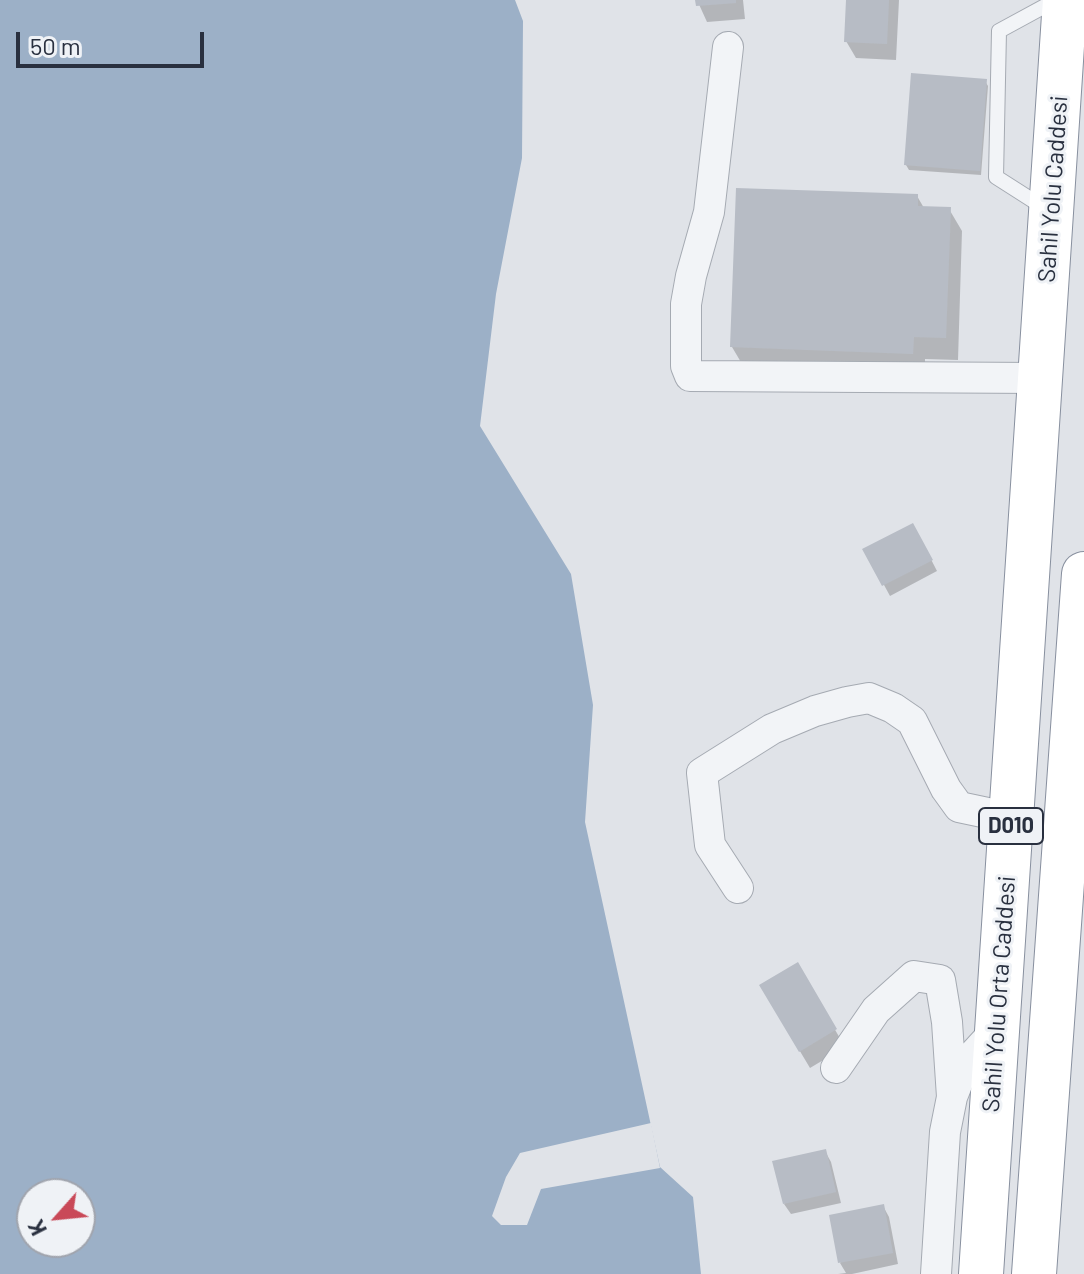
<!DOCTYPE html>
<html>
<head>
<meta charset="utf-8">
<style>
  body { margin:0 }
  #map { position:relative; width:1084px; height:1274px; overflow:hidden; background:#e0e3e8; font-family:Barlow,sans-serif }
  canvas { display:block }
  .north { position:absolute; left:16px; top:1178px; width:80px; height:80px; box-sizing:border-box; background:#eff2f6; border:2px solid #a0a4ad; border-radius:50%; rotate:243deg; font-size:22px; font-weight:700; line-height:32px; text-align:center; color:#29303f }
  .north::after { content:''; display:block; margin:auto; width:28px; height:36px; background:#c94958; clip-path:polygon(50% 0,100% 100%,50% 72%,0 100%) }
  .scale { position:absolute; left:16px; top:32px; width:188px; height:36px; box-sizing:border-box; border:4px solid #29303f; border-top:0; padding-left:10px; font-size:24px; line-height:28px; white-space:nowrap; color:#29303f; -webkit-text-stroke:6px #eff2f6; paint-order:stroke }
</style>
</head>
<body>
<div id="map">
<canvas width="1084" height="1274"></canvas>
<div class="north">K</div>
<div class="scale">50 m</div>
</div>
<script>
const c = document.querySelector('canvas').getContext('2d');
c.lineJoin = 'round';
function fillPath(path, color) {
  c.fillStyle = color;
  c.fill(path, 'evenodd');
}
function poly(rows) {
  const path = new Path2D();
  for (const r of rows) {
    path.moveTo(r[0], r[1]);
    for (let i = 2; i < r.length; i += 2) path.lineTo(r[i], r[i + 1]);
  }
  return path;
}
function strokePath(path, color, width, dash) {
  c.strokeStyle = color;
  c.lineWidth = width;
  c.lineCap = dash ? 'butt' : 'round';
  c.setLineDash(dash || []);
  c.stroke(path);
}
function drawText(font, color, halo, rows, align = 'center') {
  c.font = font + ' Barlow,sans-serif';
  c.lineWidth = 6;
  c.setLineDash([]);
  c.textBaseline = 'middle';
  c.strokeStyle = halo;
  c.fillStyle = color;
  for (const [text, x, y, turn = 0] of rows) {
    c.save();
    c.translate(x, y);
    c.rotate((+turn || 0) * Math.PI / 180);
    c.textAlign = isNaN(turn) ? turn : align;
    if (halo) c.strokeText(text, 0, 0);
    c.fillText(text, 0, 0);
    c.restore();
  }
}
fillPath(poly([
  [0,0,515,0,523,21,522,158,496,294,480,426,571,574,593,705,585,822,660,1167,693,1197,701,1274,0,1274],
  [32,1194,80,1194,80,1242,32,1242]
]), '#9cb0c7');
fillPath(poly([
  [651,1123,660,1168,541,1189,527,1225,501,1225,492,1216,506,1177,520,1153]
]), '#e0e3e8');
fillPath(poly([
  [697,0,743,0,745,19,707,22],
  [848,0,899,0,896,60,856,58,846,41],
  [985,81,988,86,981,175,909,170,906,165],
  [917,196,924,208,949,209,962,231,958,360,925,359,925,376,745,369,732,347],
  [919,536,937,571,890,596,865,550],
  [797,964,845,1047,810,1068,761,986],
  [825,1151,831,1162,841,1203,791,1214,784,1204],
  [883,1206,889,1217,898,1264,852,1274,838,1274,846,1273,840,1263]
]), '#0003');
fillPath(poly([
  [695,0,736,0,736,3,696,6],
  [846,0,889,0,887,44,844,42],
  [911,73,987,79,980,171,904,165],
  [736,188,918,194,918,206,951,207,946,338,914,337,913,354,730,347],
  [913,523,933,560,882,586,862,549],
  [798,962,837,1029,799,1052,759,985],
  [826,1149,836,1192,783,1204,772,1161],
  [884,1204,893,1253,838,1263,829,1215]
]), '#b7bcc5');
const lane = poly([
  [1043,207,996,177,999,31,1056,0]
]);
const street = poly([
  [728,47,709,212,691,276,686,304,686,366,690,376,1040,378],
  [738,888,710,845,702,773,772,729,815,711,847,702,869,698,893,708,912,721,946,789,959,807,1011,818],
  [836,1068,876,1010,914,976,940,980,947,1022,952,1097],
  [936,1274,945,1132,952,1097,965,1064,997,1029]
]);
const highway = poly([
  [981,1274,1065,0],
  [1034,1274,1084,574]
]);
strokePath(lane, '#a5aab2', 16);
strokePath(street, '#a5aab2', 32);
strokePath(highway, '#88909f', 46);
strokePath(lane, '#f2f4f7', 14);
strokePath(street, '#f2f4f7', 30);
strokePath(highway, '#fff', 44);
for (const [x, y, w] of [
  [1011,826,64]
]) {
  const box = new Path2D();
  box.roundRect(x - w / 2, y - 18, w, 36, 6);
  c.fillStyle = '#eff2f6';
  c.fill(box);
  strokePath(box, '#29303f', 2);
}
drawText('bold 22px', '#29303f', null, [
  ["D010",1011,826]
]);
drawText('24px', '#29303f', '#eff2f6', [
  ["Sahil Yolu Caddesi",1053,189,-86],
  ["Sahil Yolu Orta Caddesi",999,994,-86]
]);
</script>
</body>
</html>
